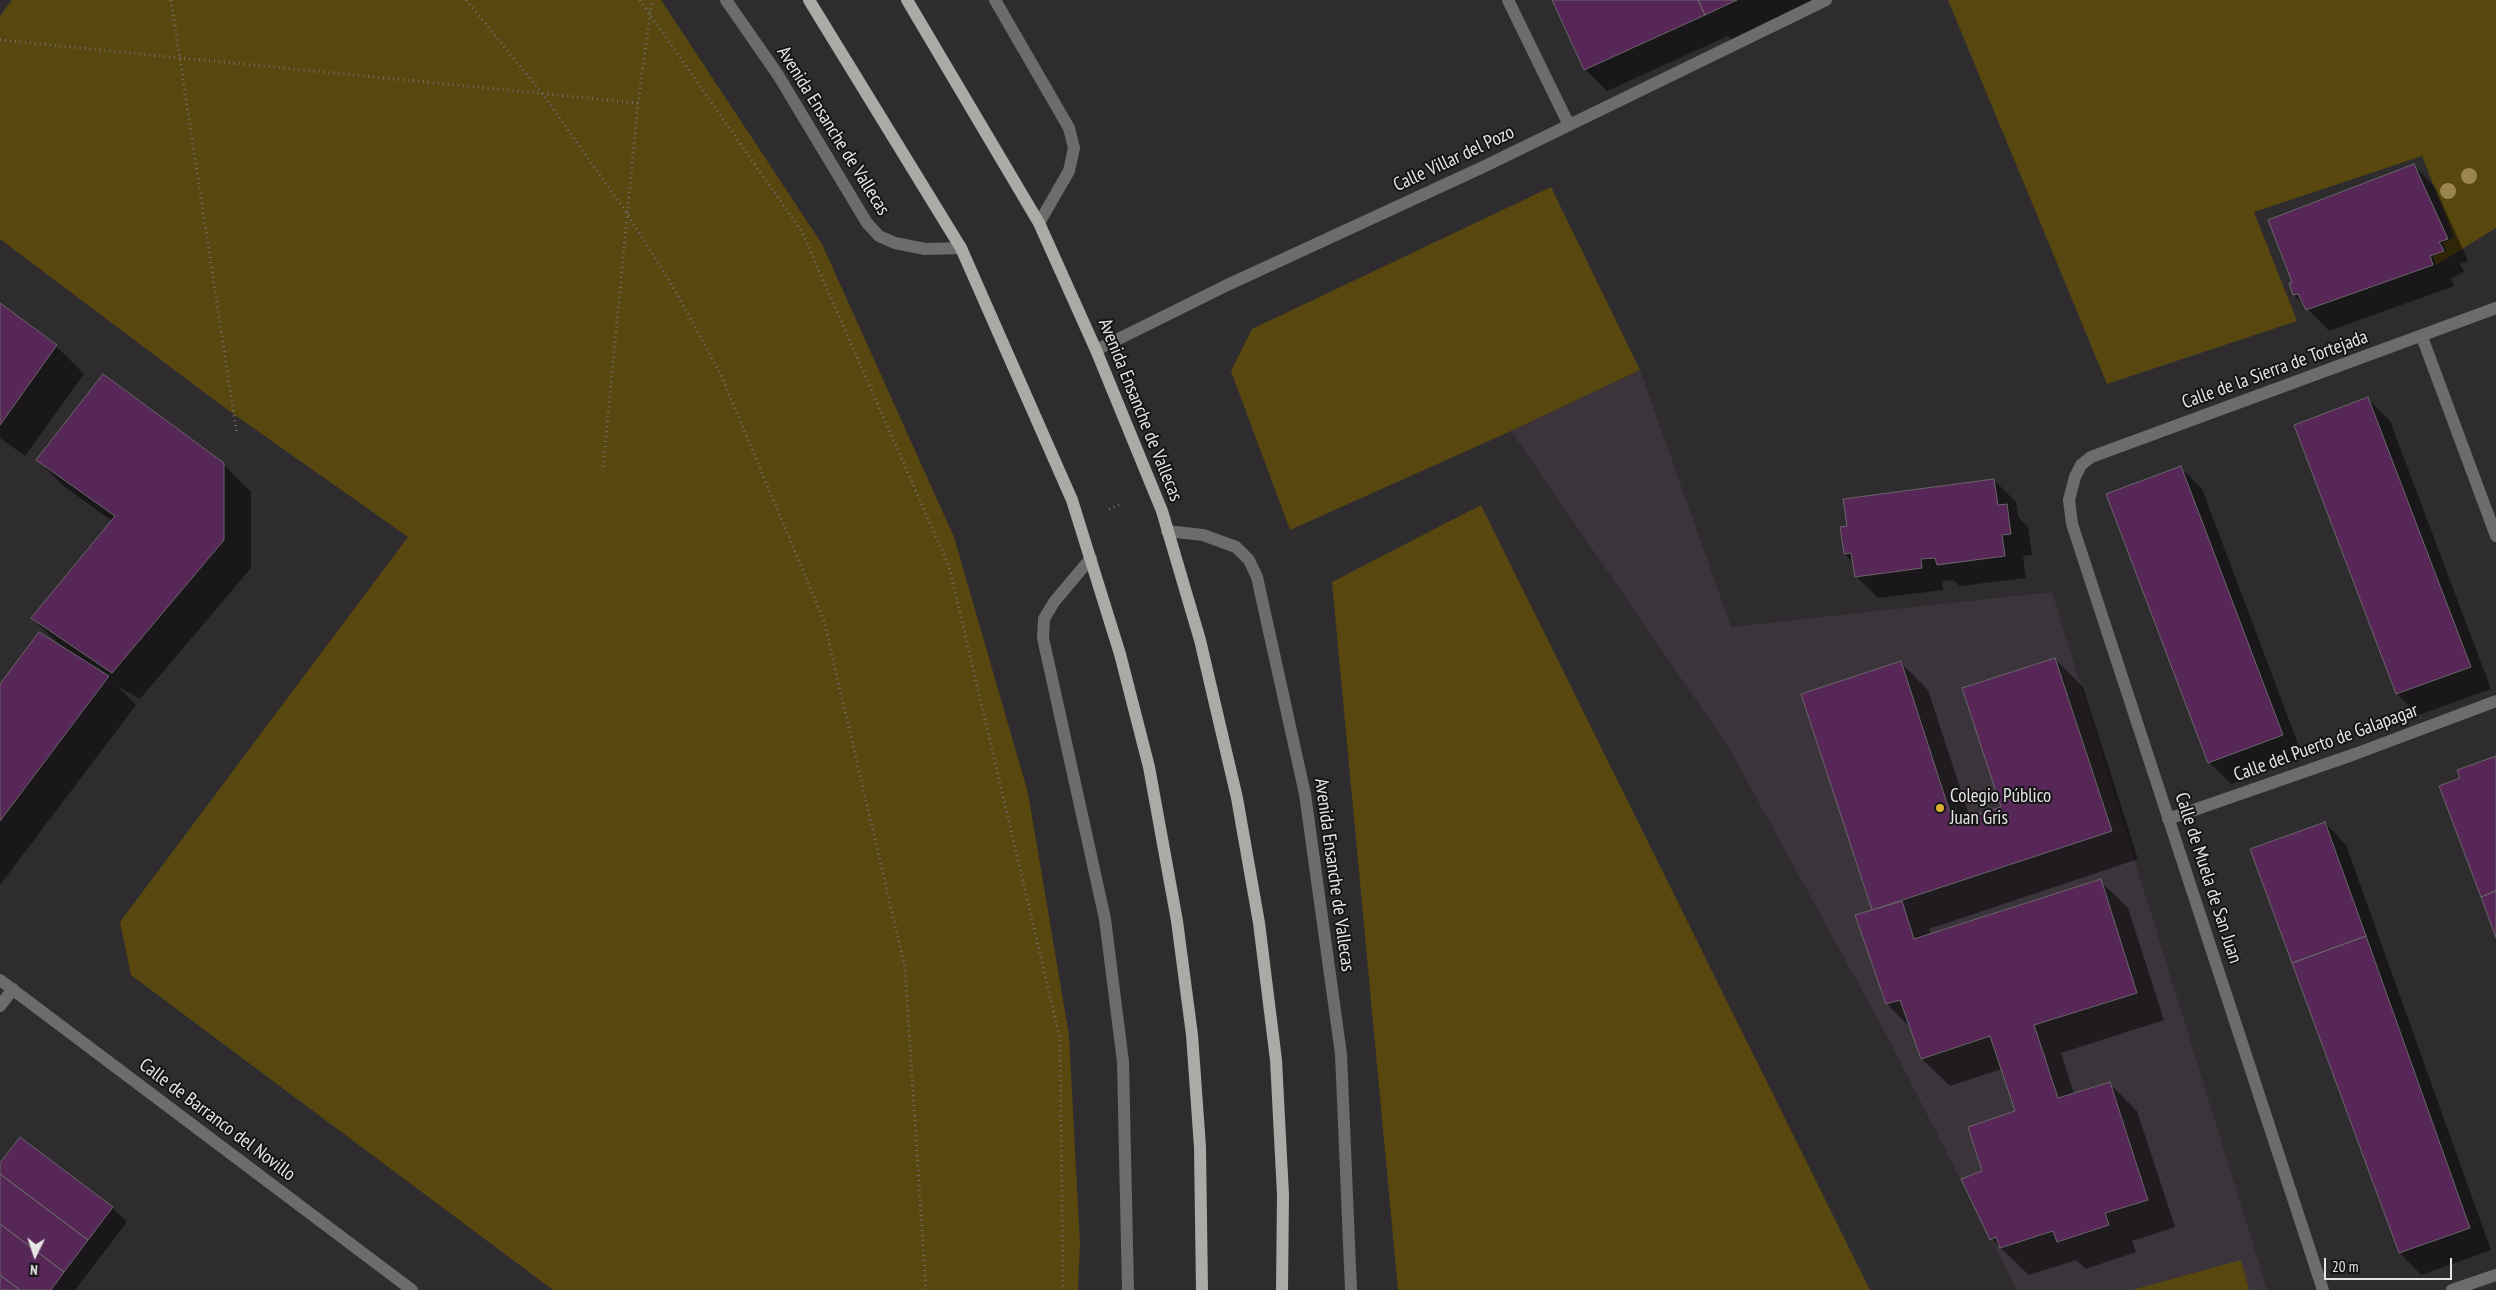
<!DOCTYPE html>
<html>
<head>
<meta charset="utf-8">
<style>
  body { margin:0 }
  #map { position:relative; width:2496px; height:1290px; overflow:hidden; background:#2f2c2f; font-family:"PT Sans Narrow",sans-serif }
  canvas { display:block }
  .north { position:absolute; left:10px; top:1230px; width:50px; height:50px; -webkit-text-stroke:4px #161516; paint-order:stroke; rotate:184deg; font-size:14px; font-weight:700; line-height:20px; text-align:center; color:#e6e5e6 }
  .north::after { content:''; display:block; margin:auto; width:18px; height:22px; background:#e6e5e6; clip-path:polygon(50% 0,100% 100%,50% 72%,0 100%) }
  .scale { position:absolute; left:2324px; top:1258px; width:128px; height:22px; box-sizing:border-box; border:2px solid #e6e5e6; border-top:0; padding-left:6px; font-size:15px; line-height:18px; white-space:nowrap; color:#e6e5e6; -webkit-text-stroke:4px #161516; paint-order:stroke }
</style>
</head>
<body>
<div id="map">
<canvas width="2496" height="1290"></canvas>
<div class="north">N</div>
<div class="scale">20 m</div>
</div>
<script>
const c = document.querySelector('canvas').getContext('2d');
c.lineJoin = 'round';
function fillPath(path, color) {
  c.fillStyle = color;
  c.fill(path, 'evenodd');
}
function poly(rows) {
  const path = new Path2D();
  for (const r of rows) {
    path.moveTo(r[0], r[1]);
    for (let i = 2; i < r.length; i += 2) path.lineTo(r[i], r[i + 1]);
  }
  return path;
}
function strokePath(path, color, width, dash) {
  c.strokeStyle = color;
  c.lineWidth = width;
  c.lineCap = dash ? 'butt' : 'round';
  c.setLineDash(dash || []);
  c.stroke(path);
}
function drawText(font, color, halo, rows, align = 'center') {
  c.font = font + ' "PT Sans Narrow",sans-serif';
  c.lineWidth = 4;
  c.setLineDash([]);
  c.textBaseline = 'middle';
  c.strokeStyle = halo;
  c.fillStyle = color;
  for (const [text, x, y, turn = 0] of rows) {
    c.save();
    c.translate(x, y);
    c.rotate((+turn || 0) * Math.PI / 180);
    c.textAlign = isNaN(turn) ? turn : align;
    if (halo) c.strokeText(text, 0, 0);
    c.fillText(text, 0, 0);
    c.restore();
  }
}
fillPath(poly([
  [1640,370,1731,627,2052,592,2267,1290,2017,1290,1886,1034,1729,748,1511,431]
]), '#3b343b');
fillPath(poly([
  [12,0,661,0,822,244,954,537,1028,793,1069,1035,1080,1244,1078,1290,553,1290,131,975,120,922,408,537,225,408,0,239,0,16],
  [1948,0,2496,0,2496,228,2436,265,2433,256,2446,251,2443,243,2454,237,2422,156,2254,212,2297,321,2107,384],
  [1551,187,1640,370,1511,431,1290,530,1231,371,1252,329],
  [1481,505,1870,1290,1398,1290,1332,582],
  [2241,1260,2249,1290,2132,1290]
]), '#58480f');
fillPath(poly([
  [1553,0,1823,0,1734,42,1728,36,1607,91,1586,70],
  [2413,165,2435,187,2468,261,2460,264,2464,272,2451,278,2454,286,2329,331,2294,295],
  [0,304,56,346,84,374,25,456,0,438],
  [2368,399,2390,421,2491,689,2419,715,2397,694,2295,426],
  [37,460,223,464,251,492,251,568,140,699,117,686,136,705,0,885,0,686,59,644,32,618,112,521,65,487],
  [2180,467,2202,489,2303,757,2231,784,2209,762],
  [1994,480,2016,502,2018,517,2028,527,2032,555,2023,556,2026,578,1960,586,1953,580,1942,581,1943,590,1878,598,1856,576,1854,563,1845,554],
  [2055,659,2083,687,2138,859,1929,929,1931,935,2100,881,2128,908,2164,1020,2061,1053,2074,1094,2109,1083,2137,1111,2175,1227,2132,1241,2136,1252,2086,1269,2076,1260,2029,1275,1991,1239,1984,1172,2017,1112,2002,1069,1950,1086,1922,1059,1911,1028,1887,1004,1857,916,1873,911,1901,663,1928,690,1970,818,2002,808],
  [2325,823,2346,845,2491,1250,2421,1275,2400,1253],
  [20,1139,113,1208,127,1222,75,1290,0,1290,0,1165]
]), '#0007');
const building = poly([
  [1552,0,1698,0,1705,15,1584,70,1552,0],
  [1698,0,1737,0,1705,15,1698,0],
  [2414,164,2448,239,2439,242,2444,251,2430,256,2433,265,2306,310,2298,294,2293,295,2289,283,2292,282,2268,220,2414,164],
  [0,303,57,345,0,425,0,303],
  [103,374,224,463,224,540,112,673,31,618,115,516,36,460,103,374],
  [2368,397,2471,667,2396,694,2294,425,2368,397],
  [2181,466,2283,735,2208,763,2106,494,2181,466],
  [1994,479,1998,505,2007,504,2011,534,2002,535,2005,556,1937,565,1935,558,1921,559,1922,568,1855,577,1851,553,1844,554,1840,527,1847,526,1843,499,1994,479],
  [39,632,109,676,0,821,0,684,39,632],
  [2055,658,2112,831,1872,910,1801,694,1901,661,1953,822,2001,807,1962,688,2055,658],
  [2496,756,2496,891,2481,897,2439,786,2460,778,2457,770,2496,756],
  [2325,822,2366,936,2292,963,2250,849,2325,822],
  [2101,879,2137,993,2034,1025,2058,1098,2110,1082,2148,1200,2105,1213,2109,1225,2057,1242,2053,1231,2000,1248,1996,1237,1990,1240,1961,1179,1982,1171,1968,1127,2015,1111,1990,1036,1921,1059,1900,1000,1886,1004,1855,915,1902,901,1914,939,2101,879],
  [2496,891,2496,938,2481,897,2496,891],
  [2366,936,2470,1228,2399,1253,2292,963,2366,936],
  [20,1137,113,1207,88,1240,0,1174,0,1163,20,1137],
  [0,1174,88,1240,64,1272,0,1224,0,1174],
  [0,1224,64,1272,51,1290,20,1290,0,1275,0,1224],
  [0,1275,20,1290,0,1290,0,1275]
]);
fillPath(building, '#572757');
strokePath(building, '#696669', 1);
strokePath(poly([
  [171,0,237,435],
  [466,0,542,93,628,215,675,290,721,375,824,621,905,968,926,1290],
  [640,0,802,232,949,566,1060,1039,1063,1290],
  [0,40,638,103],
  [603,467,638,103,652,0],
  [1109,509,1122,504]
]), '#706e70', 3, [1, 4]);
strokePath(poly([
  [726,0,778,75,867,223,879,236,895,243,925,249,961,248],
  [995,0,1069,128,1074,148,1069,171,1039,223],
  [1508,0,1569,125],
  [2422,337,2496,536],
  [1096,350,1223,287,1483,167,1826,0],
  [1167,531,1203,535,1236,547,1249,560,1257,577,1305,794,1341,1054,1351,1290],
  [1091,558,1054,602,1044,619,1043,638,1105,919,1123,1062,1128,1290],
  [2168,819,2355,754,2496,701],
  [0,980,412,1290],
  [0,1006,13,989],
  [2323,1290,2072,524,2069,500,2075,477,2081,465,2091,457,2496,308],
  [2452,1290,2496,1275]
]), '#6c6c6a', 12);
strokePath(poly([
  [809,0,961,248,1072,500,1120,654,1149,767,1177,921,1192,1035,1200,1147,1202,1290],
  [907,0,1039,223,1096,350,1162,511,1200,640,1237,798,1259,923,1276,1060,1283,1195,1282,1290]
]), '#abaaa6', 12);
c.fillStyle = '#99854d';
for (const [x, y] of [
  [2469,176],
  [2448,191]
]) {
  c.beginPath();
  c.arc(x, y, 8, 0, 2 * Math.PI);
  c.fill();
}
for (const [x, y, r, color] of [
  [1940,808,5,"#d9b334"]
]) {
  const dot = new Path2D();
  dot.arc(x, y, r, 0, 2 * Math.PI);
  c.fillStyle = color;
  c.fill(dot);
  strokePath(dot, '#161516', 2);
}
drawText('19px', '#e6e5e6', '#161516', [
  ["Avenida Ensanche de Vallecas",833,131,58],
  ["Calle Villar del Pozo",1454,159,-25],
  ["Calle de la Sierra de Tortejada",2275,370,-20],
  ["Avenida Ensanche de Vallecas",1140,410,68],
  ["Calle del Puerto de Galapagar",2326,743,-20],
  ["Avenida Ensanche de Vallecas",1334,875,82],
  ["Calle de Muela de San Juan",2208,878,72],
  ["Calle de Barranco del Novillo",217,1120,37]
]);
drawText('19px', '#e6e5e6', '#161516', [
  ["Colegio Público",1950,797],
  ["Juan Gris",1950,819]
], 'left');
</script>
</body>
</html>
